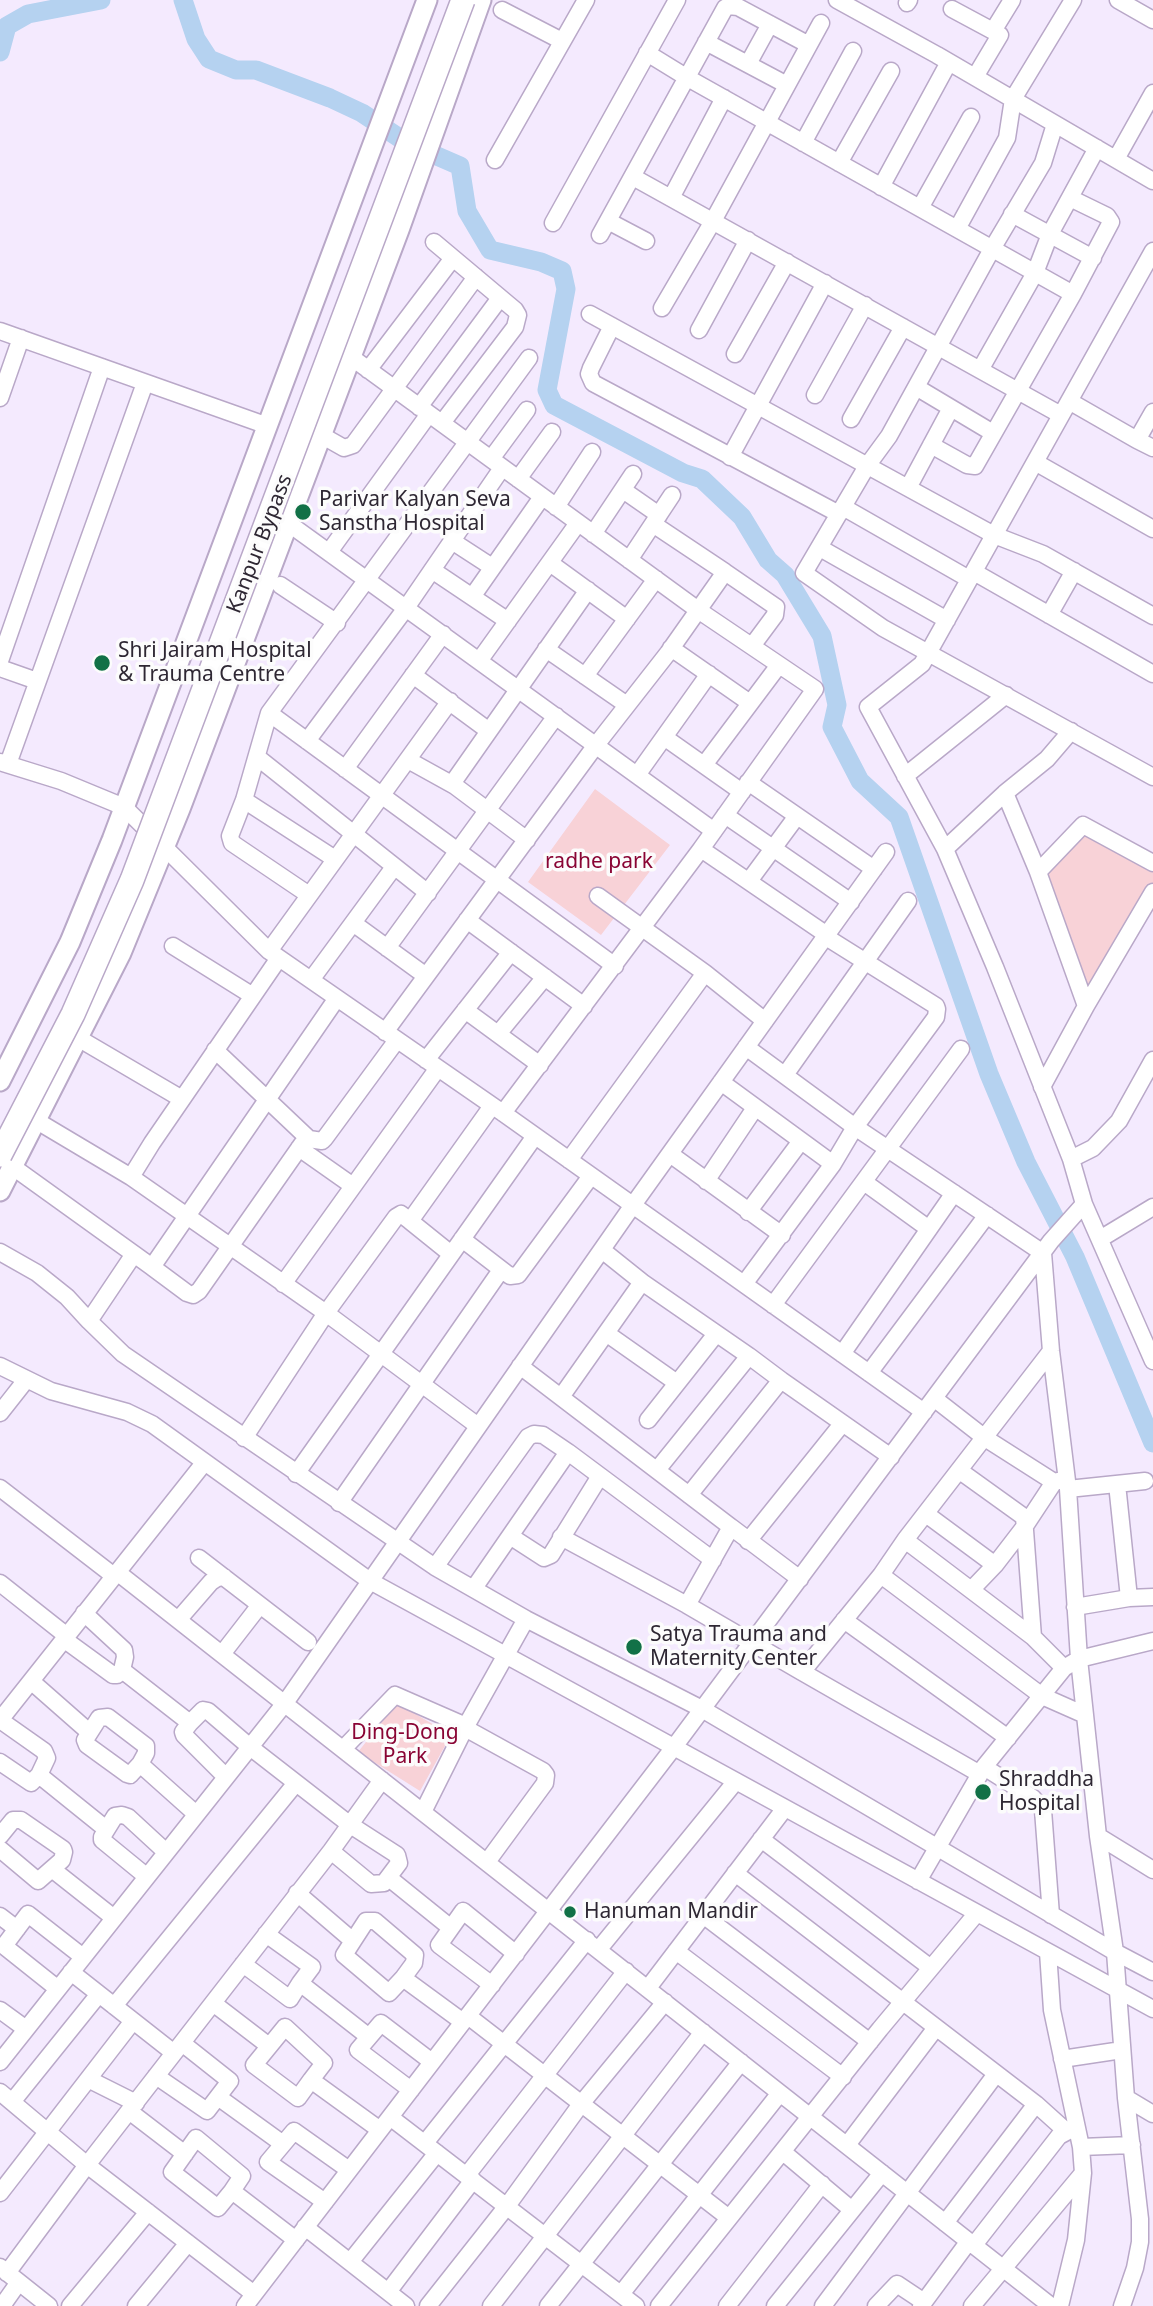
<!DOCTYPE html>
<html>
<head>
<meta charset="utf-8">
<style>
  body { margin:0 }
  canvas { display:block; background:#f4eafe }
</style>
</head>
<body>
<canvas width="1153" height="2306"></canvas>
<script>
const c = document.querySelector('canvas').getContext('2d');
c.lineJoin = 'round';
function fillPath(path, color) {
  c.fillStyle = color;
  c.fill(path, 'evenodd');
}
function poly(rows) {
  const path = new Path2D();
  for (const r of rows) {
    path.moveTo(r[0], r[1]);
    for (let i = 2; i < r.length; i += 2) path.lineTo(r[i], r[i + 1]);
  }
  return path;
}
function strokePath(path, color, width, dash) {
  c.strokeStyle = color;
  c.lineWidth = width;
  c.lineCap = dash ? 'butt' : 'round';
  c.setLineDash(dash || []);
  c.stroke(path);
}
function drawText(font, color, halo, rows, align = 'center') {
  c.font = font + ' "Noto Sans",sans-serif';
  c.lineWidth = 7;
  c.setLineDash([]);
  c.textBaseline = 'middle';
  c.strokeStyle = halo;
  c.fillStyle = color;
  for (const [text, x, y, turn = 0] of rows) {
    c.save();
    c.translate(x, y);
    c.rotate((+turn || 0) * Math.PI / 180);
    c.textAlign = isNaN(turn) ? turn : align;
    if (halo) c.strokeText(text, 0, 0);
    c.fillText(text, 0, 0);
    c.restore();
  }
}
fillPath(poly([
  [595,789,670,845,601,935,528,882],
  [1081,824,1153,863,1153,892,1090,1003,1036,871],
  [397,1703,451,1735,420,1791,358,1752]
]), '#f8d2d7');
strokePath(poly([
  [183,0,196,39,209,59,236,70,256,70,330,98,362,113,407,143,460,166,467,211,490,250,541,262,562,271,566,289,547,390,554,405,683,473,702,479,742,517,768,560,785,575,822,636,837,705,832,727,860,781,899,817,989,1074,1026,1162,1075,1257,1153,1443],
  [0,52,7,26,28,14,101,0]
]), '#b5d2f0', 19);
const minor = poly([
  [837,0,937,55,1153,181],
  [1118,0,1153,20],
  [907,3,909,0],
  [952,9,993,31,1012,0],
  [502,10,562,41],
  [706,42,787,85],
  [647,53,686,77,1073,294],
  [748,64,770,24],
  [975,77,1000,35],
  [1055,124,1043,163,992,249,889,436,867,466,804,573,883,628,1153,777],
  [803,143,853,51],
  [1116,159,1153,93],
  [495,160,586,0],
  [839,163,891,71],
  [633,177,1061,415],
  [881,187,949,62],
  [671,198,724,98],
  [920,208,971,117],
  [1012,214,1093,258],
  [608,221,646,241],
  [553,223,677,0],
  [957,229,1007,138,1013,99,1073,0],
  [600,235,725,8,728,6,738,7,809,45],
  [434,242,515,310,518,315,515,327,442,423],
  [1153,251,922,664,868,707,945,849,995,967,1071,1159,1084,1204,1153,1361],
  [662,308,713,221,821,23],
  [590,314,994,535,1043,554,1153,616],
  [612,326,591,368,589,374,593,383,839,514],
  [699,330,748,240],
  [0,331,268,426],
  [735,354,787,262],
  [351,357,698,610,815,689,701,849],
  [529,358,269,713,615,966],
  [368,370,453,258],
  [980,370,1035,273,1050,234,1097,148],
  [916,387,993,433],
  [815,395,865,305],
  [0,398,21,338],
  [1069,401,1137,440],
  [419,407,500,298],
  [1153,412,1137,440,1153,448],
  [851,419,903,327],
  [321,435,344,448,353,445,476,277],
  [931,445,967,465,975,466,1073,294,1111,222,1107,216,1070,198],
  [730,457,825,283],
  [491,459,527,410],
  [1035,462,1153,529],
  [518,479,552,432],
  [908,488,951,408],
  [623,490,659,515],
  [556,507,592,452],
  [843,507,969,579],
  [288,523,714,831],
  [593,534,633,474],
  [452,541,492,567],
  [820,548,947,620],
  [329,552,429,414],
  [629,560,672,495],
  [550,563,627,619],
  [432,570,508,621],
  [725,572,776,607,775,615,752,646],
  [974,572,1153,674],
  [280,585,337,623],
  [472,597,542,497],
  [1049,615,1074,571],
  [671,648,750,703],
  [546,649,627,705],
  [0,661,102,367],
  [479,661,578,523],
  [0,668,37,681],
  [413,675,489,731],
  [585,676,656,579],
  [269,713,244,800,230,836,232,843,309,895],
  [664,737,742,792],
  [307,741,406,608,502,468],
  [257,757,428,893],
  [408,760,455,786,527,840],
  [0,762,61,781,124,807,269,951,503,1113,924,1412],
  [8,764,145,383],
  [704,765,779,665],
  [345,769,443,634],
  [637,775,709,674],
  [905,776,1006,695],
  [748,782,874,869],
  [455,786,454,781,588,590],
  [1005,793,1038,872],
  [244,800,335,859],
  [725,815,851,902],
  [945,849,1005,793,1047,759,1071,731],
  [749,881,797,816],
  [467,920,584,1006],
  [353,923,426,976],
  [826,937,936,1006,937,1009,936,1017,855,1127,1043,1253,1051,1351,1068,1489,1079,1659,1098,1836,1115,1952,1126,2098,1140,2219,1140,2242,1135,2268,1122,2306],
  [173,946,253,996],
  [387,948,556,716],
  [269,951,450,701],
  [705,973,765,1021],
  [311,980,394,867],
  [1086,1006,1038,872,1083,825,1153,863],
  [465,1010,540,1065],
  [385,1032,596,745,668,653,725,572,653,524],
  [498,1034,545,977],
  [78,1038,182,1099],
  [215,1050,309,1139],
  [426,1060,511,952],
  [785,1075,908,901],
  [721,1082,833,1164],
  [1042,1087,1086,1006,1153,892],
  [503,1113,701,849,827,935],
  [37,1121,131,1177,326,1313,244,1438],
  [299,1148,353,1186],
  [670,1154,782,1235],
  [1071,1159,1093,1148,1119,1121,1153,1060],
  [569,1160,705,973,598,896],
  [13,1167,134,1254],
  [131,1177,152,1143,279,958],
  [706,1181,755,1108],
  [864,1182,929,1229],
  [748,1212,801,1141],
  [410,1221,451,1254],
  [462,1239,510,1276,518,1275,591,1176],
  [1100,1239,1153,1207],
  [602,1250,642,1282],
  [0,1252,37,1273,67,1297,89,1321,123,1354,435,1567,526,1619,702,1709,1115,1952,1153,1972],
  [152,1267,187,1293,193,1295,199,1291,302,1144,309,1139,322,1141,325,1138,397,1040],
  [283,1284,438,1068],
  [744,1284,833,1164,855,1127,746,1047],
  [773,1305,961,1049],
  [89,1321,134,1254,152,1267,337,998],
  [606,1333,677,1383],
  [842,1354,954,1193],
  [0,1366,51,1391,127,1412,152,1424,370,1581,1153,2009],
  [520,1366,731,1527],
  [869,1373,987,1215],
  [561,1397,642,1282,749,1356],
  [935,1399,985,1438,1054,1482],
  [0,1413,26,1380],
  [648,1420,716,1334],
  [478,1426,326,1313,396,1217,401,1214,410,1221,492,1106],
  [657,1470,749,1356,781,1380],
  [960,1471,1024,1517,1033,1637],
  [296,1474,535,1136],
  [1117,1484,1129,1598],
  [0,1488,114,1576],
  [1068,1489,1145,1481],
  [689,1495,781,1380,891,1457],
  [339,1503,501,1270],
  [926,1514,995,1565],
  [510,1536,544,1558,551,1555,600,1476],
  [561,1537,687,1605],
  [905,1540,1033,1637,1064,1668],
  [748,1541,842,1424],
  [199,1558,308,1642],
  [435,1567,528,1437,534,1434,543,1435,568,1452,713,1560],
  [117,1572,1051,2306],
  [881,1575,1042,1696,1085,1715],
  [800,1579,731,1527,687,1605,802,1672],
  [0,1583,67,1636],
  [474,1588,568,1452],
  [972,1589,995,1565,1025,1526,1054,1482,1066,1479],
  [1075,1607,1129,1598,1153,1597],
  [178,1620,211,1582,217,1578,224,1577],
  [844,1620,1008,1738],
  [65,1640,113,1675,117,1675,122,1670,125,1657,124,1650,84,1613],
  [222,1654,260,1605],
  [122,1670,190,1723],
  [31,1681,89,1732],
  [0,1720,204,1463],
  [0,1720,44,1751,47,1758,39,1775,31,1783,0,1762],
  [465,1728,543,1771,546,1775,545,1783,487,1862],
  [343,1749,395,1695,466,1726],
  [140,1764,146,1753,146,1746,108,1717,99,1718,85,1740,87,1745,127,1774,130,1775,140,1764,196,1814],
  [984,1767,1033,1798,1043,1810,1051,1915],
  [980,1774,802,1672,881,1575,905,1540,1051,1351],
  [39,1775,106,1829],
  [226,1777,184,1735,183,1732,190,1723,203,1710,208,1711,250,1747,349,1824,397,1855,399,1863,384,1883,371,1884,331,1851],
  [423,1812,466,1726,526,1619],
  [0,1836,13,1820,21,1820,63,1849,64,1852,62,1860,38,1881,0,1849],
  [1098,1836,1153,1870],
  [761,1839,931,1968],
  [52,1869,114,1918],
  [735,1873,1036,2104,1066,2131],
  [146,1876,102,1840,102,1837,115,1816,122,1815,128,1817,166,1852],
  [389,1878,451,1928],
  [918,1881,984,1767,1064,1668,1079,1659,1153,1641],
  [297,1893,353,1941,344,1955,389,1993,403,1978,463,2022],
  [703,1915,870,2042],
  [0,1916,17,1929],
  [266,1934,312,1967,300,1983],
  [353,1941,366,1921,375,1921,415,1955,414,1963,403,1978],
  [599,1949,736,1781],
  [676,1951,843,2077],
  [1048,1952,1052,2010,1081,2147,1083,2173,1076,2240,1060,2306],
  [243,1964,290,1999,300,1983,369,2037],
  [71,1972,174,2053],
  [492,1985,439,1945,463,1911,516,1954],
  [648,1988,785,1808],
  [58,1989,4,1946,28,1914,83,1957],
  [213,2003,269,2046],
  [114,2006,296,1783],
  [0,2010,26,2029],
  [468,2016,729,2218],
  [1062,2059,1122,2050],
  [0,2062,285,1703,633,1205,886,852],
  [156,2076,207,2111,230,2081,182,2043],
  [88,2079,136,2103],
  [311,2080,324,2063,285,2027,254,2065,298,2098,311,2080,380,2130],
  [411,2090,358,2050,381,2023,432,2062],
  [0,2092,87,2165,254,2294],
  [218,2097,283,2144],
  [1126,2098,1153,2114],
  [12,2102,99,1994],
  [129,2111,185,2154],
  [390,2117,636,2306],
  [425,2143,587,1940],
  [847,2145,935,2029],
  [1081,2147,1132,2145],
  [783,2152,852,2210],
  [467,2175,626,1971],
  [232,2191,242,2176,196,2138,172,2172,218,2208,232,2191,296,2240],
  [0,2193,133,2021],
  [325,2202,268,2162,294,2131,349,2170],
  [945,2223,1036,2104],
  [305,2227,406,2306],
  [974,2245,1059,2136,1074,2128],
  [350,2262,437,2153],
  [0,2267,49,2306],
  [7,2273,87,2165,331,1851,382,1780],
  [388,2292,473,2180],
  [621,2294,780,2093],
  [2,2306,19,2282],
  [70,2306,148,2212],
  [136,2306,188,2243],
  [245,2306,674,1747,1051,1241,1084,1204],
  [428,2306,507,2206,581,2104,665,2002],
  [491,2306,703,2032],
  [548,2306,741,2062],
  [659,2306,880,2029,977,1913],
  [727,2306,822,2184],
  [775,2306,882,2173],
  [823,2306,996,2074],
  [876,2306,897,2284,924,2302],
  [921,2306,969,2241],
  [972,2306,1083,2173]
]);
const major = poly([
  [0,1081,70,942,112,840,427,0],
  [0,1191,121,953,180,809,399,230,481,0]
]);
strokePath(minor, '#b9a8c8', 19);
strokePath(major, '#b9a8c8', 23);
strokePath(minor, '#fff', 16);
strokePath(major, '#fff', 19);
const highwayBridge = poly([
  [0,1155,73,1014,132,880,463,0]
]);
strokePath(highwayBridge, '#b9a8c8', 26, []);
strokePath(highwayBridge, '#fff', 23);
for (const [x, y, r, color] of [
  [303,512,9,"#127147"],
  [102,663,9,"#127147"],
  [634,1647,9,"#127147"],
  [983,1792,9,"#127147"],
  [570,1912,7,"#127147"]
]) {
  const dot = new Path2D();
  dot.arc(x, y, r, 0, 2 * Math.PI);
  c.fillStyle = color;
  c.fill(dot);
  strokePath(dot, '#fcfcfc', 2.5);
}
drawText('21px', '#2e2733', '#fcfcfc', [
  ["Parivar Kalyan Seva",319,500],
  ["Sanstha Hospital",319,524],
  ["Shri Jairam Hospital",118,651],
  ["& Trauma Centre",118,675],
  ["Satya Trauma and",650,1635],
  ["Maternity Center",650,1659],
  ["Shraddha",999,1780],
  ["Hospital",999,1804],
  ["Hanuman Mandir",584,1912]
], 'left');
drawText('21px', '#2e2733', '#fcfcfc', [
  ["Kanpur Bypass",260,544,-69]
]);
drawText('21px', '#890434', '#fcfcfc', [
  ["radhe park",599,862],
  ["Ding-Dong",405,1733],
  ["Park",405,1757]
]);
</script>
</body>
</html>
